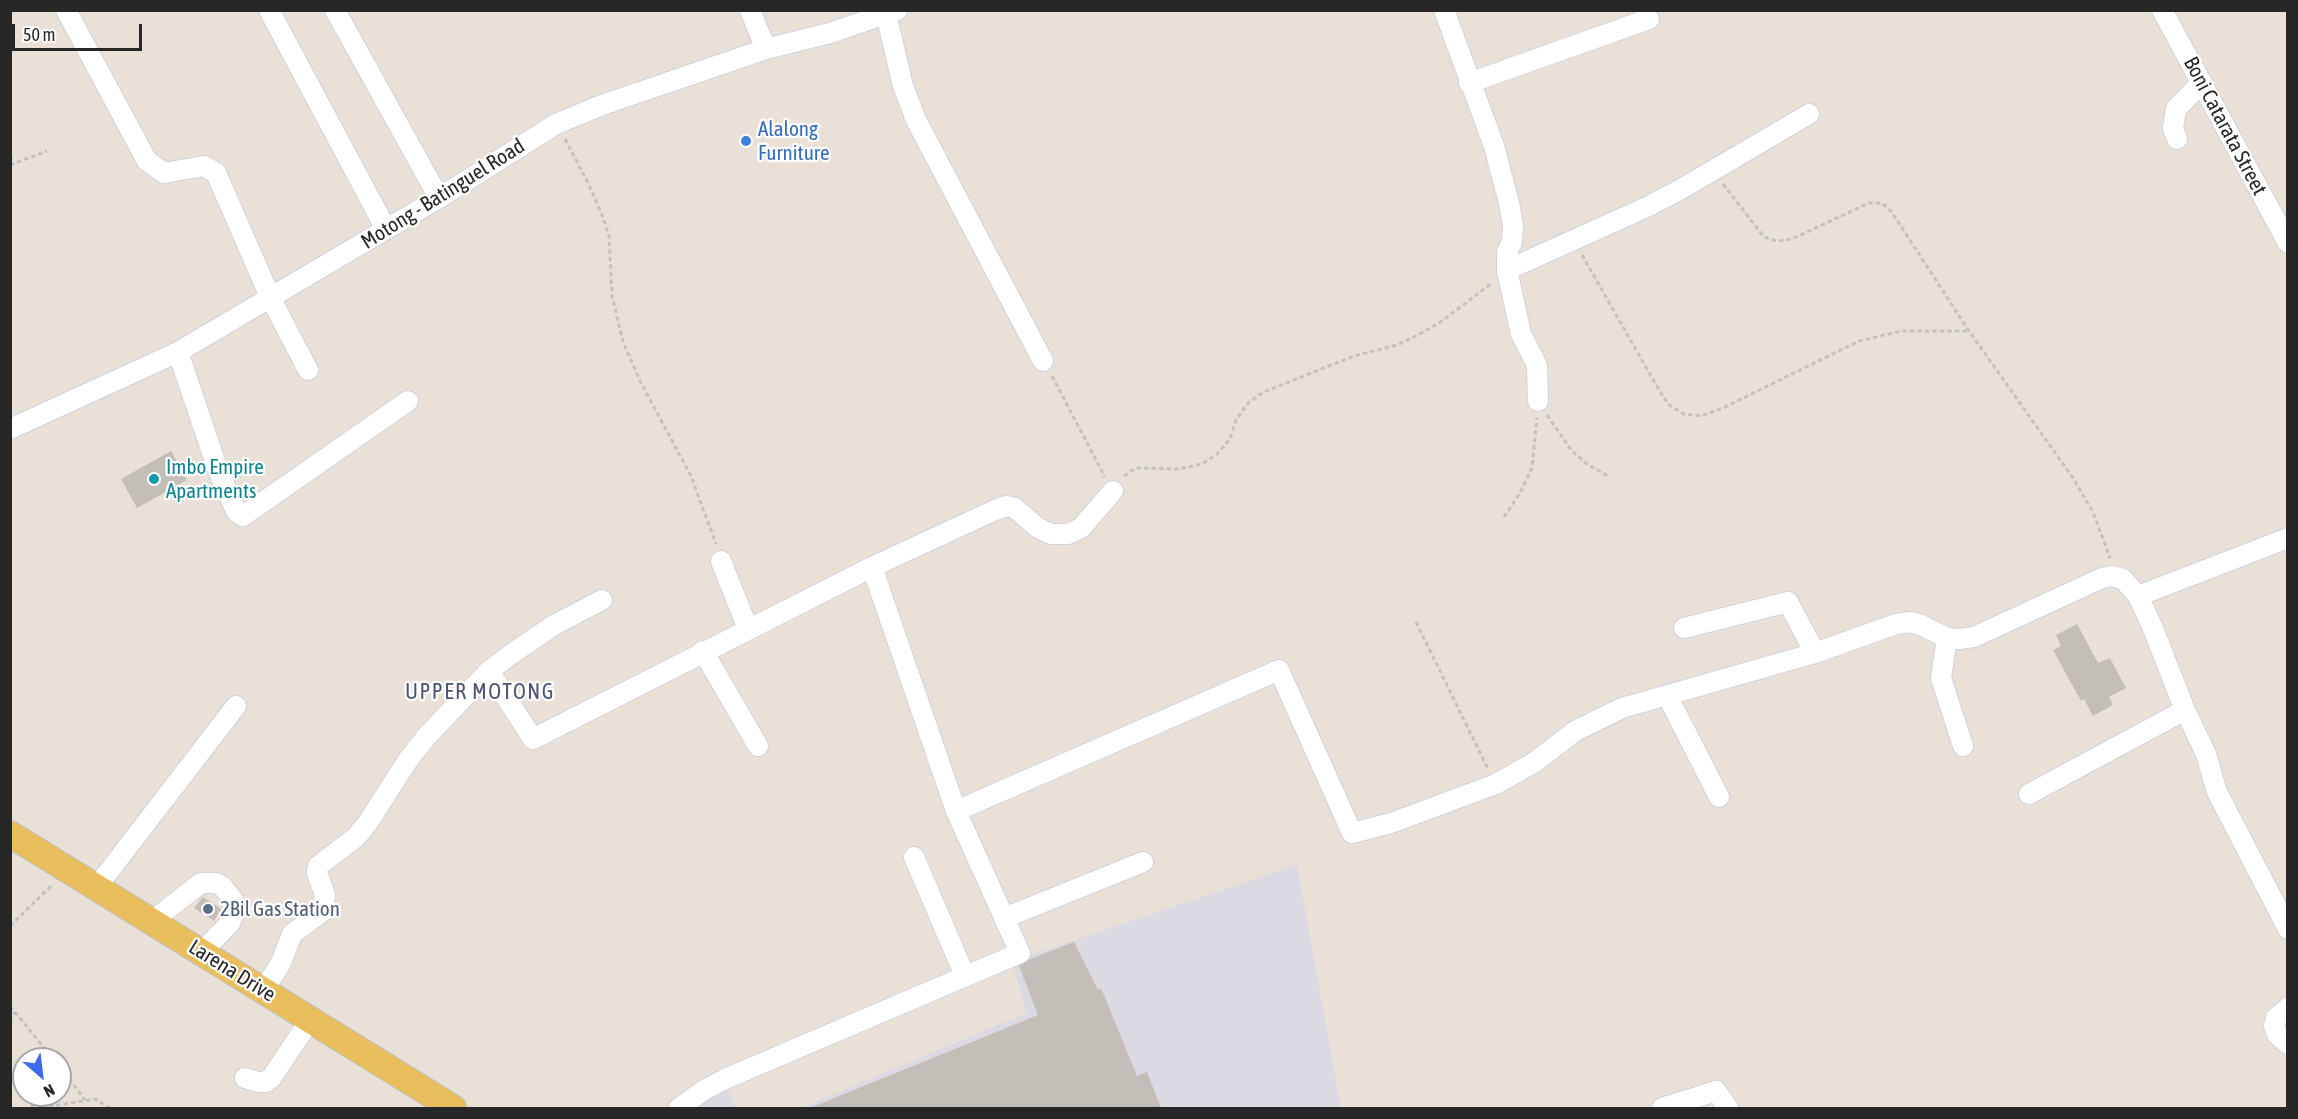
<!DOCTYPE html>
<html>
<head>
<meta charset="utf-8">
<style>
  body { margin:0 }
  #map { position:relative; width:2298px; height:1119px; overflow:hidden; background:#e9e1d8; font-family:"Asap Condensed",sans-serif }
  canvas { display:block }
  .frame { position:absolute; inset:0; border:12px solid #272727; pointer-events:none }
  .north { position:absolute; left:12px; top:1047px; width:60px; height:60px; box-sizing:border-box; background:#fff; border:2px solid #a9a9a9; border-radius:50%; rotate:152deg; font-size:16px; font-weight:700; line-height:24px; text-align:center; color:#272727 }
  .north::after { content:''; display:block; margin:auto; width:21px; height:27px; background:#3e6af1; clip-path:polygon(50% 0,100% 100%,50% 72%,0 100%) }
  .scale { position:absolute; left:12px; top:24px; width:130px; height:27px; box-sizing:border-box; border:3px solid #272727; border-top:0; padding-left:8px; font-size:18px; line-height:21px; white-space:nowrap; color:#272727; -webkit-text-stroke:4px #fff; paint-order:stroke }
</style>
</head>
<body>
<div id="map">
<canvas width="2298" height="1119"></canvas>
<div class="frame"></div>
<div class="north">N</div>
<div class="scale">50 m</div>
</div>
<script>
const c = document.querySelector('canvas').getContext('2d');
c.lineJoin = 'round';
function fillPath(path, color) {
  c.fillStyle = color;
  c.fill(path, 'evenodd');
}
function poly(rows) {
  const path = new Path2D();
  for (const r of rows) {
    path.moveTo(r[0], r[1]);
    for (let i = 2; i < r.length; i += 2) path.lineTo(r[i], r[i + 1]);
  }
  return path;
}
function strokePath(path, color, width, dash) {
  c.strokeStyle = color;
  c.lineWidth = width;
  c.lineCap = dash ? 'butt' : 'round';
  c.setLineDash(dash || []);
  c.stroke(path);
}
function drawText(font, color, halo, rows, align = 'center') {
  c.font = font + ' "Asap Condensed",sans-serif';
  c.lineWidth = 4.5;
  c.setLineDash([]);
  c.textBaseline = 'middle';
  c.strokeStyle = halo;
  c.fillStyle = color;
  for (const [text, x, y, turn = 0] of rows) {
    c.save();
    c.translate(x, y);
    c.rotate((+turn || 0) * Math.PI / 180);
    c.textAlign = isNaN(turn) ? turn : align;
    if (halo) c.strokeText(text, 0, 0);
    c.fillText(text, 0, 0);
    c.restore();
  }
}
fillPath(poly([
  [1297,865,1341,1108,801,1108,1026,1013,1012,961],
  [725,1086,737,1108,690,1108]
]), '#dbd9e1');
fillPath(poly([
  [171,451,187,480,137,508,121,479],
  [2077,624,2098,663,2110,658,2126,688,2109,697,2113,705,2093,716,2084,699,2081,701,2053,650,2061,646,2056,635],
  [203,897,221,909,214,921,194,908],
  [1074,942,1098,990,1101,988,1137,1076,1147,1072,1161,1108,810,1108,1038,1015,1019,966,1030,959]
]), '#c4beb8');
const minor = poly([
  [66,10,147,161,164,173,204,166,216,173,271,299,308,370],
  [269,10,386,229],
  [335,10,439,198],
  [750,10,766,49],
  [1444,10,1494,146,1509,203,1513,226,1512,242,1507,252,1507,270,1521,334,1537,365,1538,401],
  [2162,10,2288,243],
  [886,14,903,86,916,120,1043,361],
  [1469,83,1649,19],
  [2177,139,2173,128,2176,109,2202,82],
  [1507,270,1649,206,1683,188,1809,114],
  [178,352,219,473,236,511,243,516,408,401],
  [10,429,178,352,439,198,556,124,602,105,766,49,830,33,897,10],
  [721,561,748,629],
  [2138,596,2288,538],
  [1684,628,1788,602,1815,653],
  [1947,638,1941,678,1963,746],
  [703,651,758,746],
  [489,671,533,739,872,567,995,510,1006,506,1015,508,1038,528,1051,534,1068,534,1081,528,1113,491],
  [1667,695,1719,797],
  [2029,794,2185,710],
  [956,811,1279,670,1352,833,1391,823,1496,784,1535,762,1575,731,1622,708,1815,653,1896,624,1910,622,1921,625,1947,638,1959,639,1974,637,2102,578,2112,576,2123,579,2138,596,2152,626,2185,710,2206,754,2217,792,2288,929],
  [914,857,965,976],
  [96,888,236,706],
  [1004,918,1143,862],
  [151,922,201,883,217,883,223,887,233,900,233,915,230,923,201,953],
  [263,991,281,963,292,934,323,911,325,895,317,873,318,866,355,838,367,824,408,760,427,736,489,671,510,655,554,625,602,600],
  [2288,1008,2276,1018,2274,1026,2277,1034,2288,1044],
  [245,1078,258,1082,266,1082,272,1077,310,1020],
  [679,1108,704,1090,725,1079,1020,953,956,811,872,567],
  [1662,1108,1716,1091,1728,1108]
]);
const major = poly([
  [10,834,453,1108]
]);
strokePath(minor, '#ced2df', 22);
strokePath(major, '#c3c3c3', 28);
strokePath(poly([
  [565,139,589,185,601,212,609,236,612,296,623,342,641,383,691,476,716,544],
  [10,157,14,164],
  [10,165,47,151],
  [1723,184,1764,237,1777,241,1792,239,1869,203,1882,203,1891,211,1969,331,2073,478,2093,512,2110,558],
  [1582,255,1659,390,1669,405,1684,414,1701,416,1723,408,1859,341,1902,331,1969,331],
  [1052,376,1105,477],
  [1547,415,1572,451,1587,464,1610,477],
  [1124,476,1136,468,1179,469,1202,464,1217,454,1230,439,1236,420,1249,402,1264,392,1354,356,1397,345,1418,335,1442,321,1492,283],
  [1504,517,1520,493,1532,468,1537,418],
  [1416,622,1488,769],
  [10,926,52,885],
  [10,1006,53,1059],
  [10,1021,15,1012],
  [60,1067,85,1100],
  [49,1095,53,1106,95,1099,110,1108],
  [32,1108,35,1095],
  [42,1108,53,1106]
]), '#c3c3c3', 3, [4.5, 3]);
strokePath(minor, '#fff', 20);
strokePath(major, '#e9bf5d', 26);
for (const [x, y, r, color] of [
  [746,141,6,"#3f7fe0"],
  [154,479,6,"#0f9aa8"],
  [208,909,6,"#5c6f8a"]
]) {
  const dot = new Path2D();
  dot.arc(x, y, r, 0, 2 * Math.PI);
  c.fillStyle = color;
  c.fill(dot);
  strokePath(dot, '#fff', 2);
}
drawText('21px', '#272727', '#fff', [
  ["Boni Catarata Street",2225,126,62],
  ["Motong - Batinguel Road",443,194,-32],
  ["Larena Drive",232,971,32]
]);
drawText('21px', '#366cbe', '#fff', [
  ["Alalong",758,129],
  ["Furniture",758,153]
], 'left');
drawText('21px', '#0d838f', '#fff', [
  ["Imbo Empire",166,467],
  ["Apartments",166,491]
], 'left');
drawText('21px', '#4e5e75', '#fff', [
  ["2Bil Gas Station",220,909]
], 'left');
c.letterSpacing = '1.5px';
drawText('22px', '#4a5474', '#fff', [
  ["UPPER MOTONG",480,692]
]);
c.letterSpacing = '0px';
</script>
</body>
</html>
